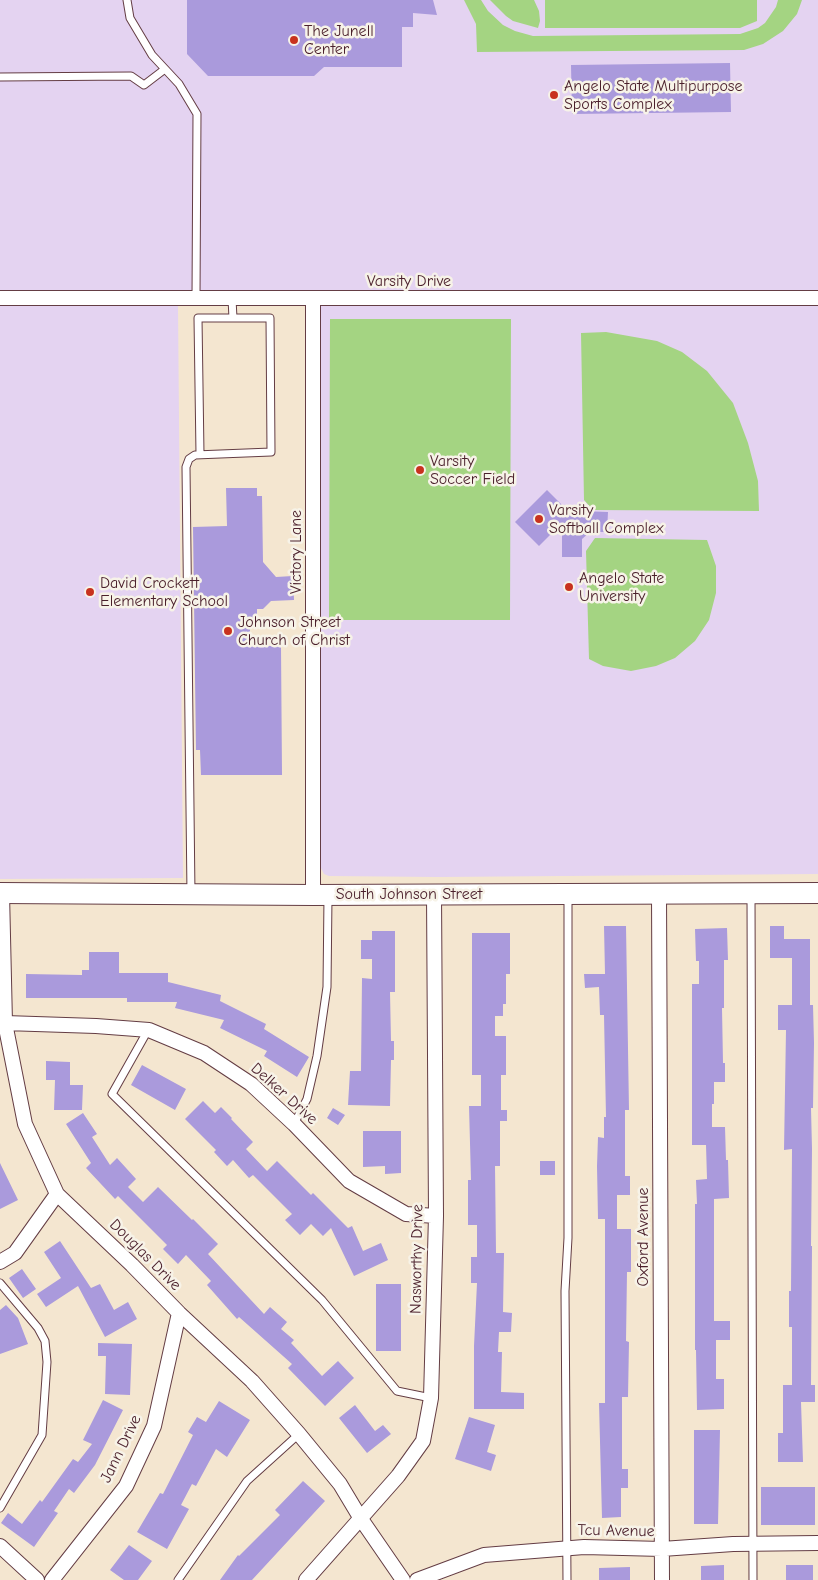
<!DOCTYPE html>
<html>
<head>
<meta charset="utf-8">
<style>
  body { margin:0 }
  canvas { display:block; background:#f4e6d0 }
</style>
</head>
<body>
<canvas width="818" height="1580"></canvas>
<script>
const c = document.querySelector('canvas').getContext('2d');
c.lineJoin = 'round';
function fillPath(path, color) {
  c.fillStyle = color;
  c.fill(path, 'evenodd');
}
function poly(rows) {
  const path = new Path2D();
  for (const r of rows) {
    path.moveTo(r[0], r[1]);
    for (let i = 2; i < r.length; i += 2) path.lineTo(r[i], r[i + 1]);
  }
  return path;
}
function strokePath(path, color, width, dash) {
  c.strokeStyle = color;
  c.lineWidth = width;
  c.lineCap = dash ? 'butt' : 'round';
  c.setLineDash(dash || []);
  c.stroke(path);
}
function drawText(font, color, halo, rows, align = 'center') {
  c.font = font + ' "Comic Neue",sans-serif';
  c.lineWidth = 5;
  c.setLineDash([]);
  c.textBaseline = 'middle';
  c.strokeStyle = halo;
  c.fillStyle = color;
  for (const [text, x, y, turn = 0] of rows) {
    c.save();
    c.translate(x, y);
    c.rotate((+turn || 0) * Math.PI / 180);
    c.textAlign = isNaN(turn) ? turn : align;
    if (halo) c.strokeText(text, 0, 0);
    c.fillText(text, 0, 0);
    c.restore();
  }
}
fillPath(poly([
  [0,0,818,0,818,874,438,877,329,876,324,874,321,868,320,304,178,305,183,878,0,879]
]), '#e4d3f1');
fillPath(poly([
  [464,0,481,0,488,11,503,25,515,31,533,36,740,34,758,28,765,23,776,7,778,0,802,0,797,14,783,31,763,44,744,50,477,52,476,24],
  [490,0,534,0,539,11,540,21,538,28,513,21,506,16],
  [545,0,757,0,757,21,740,28,545,28],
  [330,319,511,319,510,620,329,620],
  [606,332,657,341,682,352,707,371,733,403,748,443,758,481,759,511,593,510,584,500,581,333],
  [595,538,707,540,716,566,716,593,709,620,695,641,675,658,656,666,631,671,603,666,589,659,586,551]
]), '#a4d482');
fillPath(poly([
  [187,0,433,0,437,15,413,13,413,27,402,27,402,67,324,67,314,76,208,76,187,54],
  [730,63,731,112,572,114,571,65],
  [226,488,257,488,257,496,262,496,263,562,276,577,293,576,294,600,271,601,263,609,257,609,257,625,250,625,250,646,281,646,282,775,201,775,200,750,196,750,193,527,227,526],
  [547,490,575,518,581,511,608,512,607,532,590,532,582,539,582,557,562,557,562,523,539,546,515,522],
  [604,926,626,926,629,1110,625,1110,625,1176,630,1176,630,1195,617,1195,617,1229,631,1229,631,1272,627,1272,626,1341,629,1342,628,1397,622,1397,622,1469,628,1469,628,1488,621,1488,621,1517,602,1518,599,1403,605,1403,605,1219,598,1219,597,1166,598,1137,604,1138,604,1117,606,1117,604,1015,600,1015,599,987,585,988,584,974,605,974],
  [770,926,784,926,784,939,810,939,810,1005,813,1005,814,1043,813,1108,811,1108,812,1149,811,1246,812,1246,811,1385,815,1385,815,1402,801,1402,803,1462,778,1462,778,1433,783,1433,783,1385,792,1385,792,1327,789,1327,789,1291,791,1291,792,1149,784,1150,786,1030,778,1030,778,1005,792,1005,792,958,770,958],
  [727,928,728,960,724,960,724,1008,722,1008,723,1063,725,1063,725,1082,714,1082,714,1104,712,1104,712,1127,725,1127,726,1160,728,1160,729,1198,714,1199,714,1321,730,1321,730,1340,716,1340,716,1379,724,1379,724,1409,697,1410,696,1350,695,1350,695,1204,697,1204,696,1180,707,1179,706,1145,692,1145,692,984,699,984,699,961,696,961,695,929],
  [372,931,395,931,395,992,390,992,391,1041,394,1041,394,1060,391,1060,390,1106,348,1105,350,1071,361,1071,362,978,372,979,372,959,361,959,361,940,372,940],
  [472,933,510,933,510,974,506,974,506,1004,503,1004,503,1016,495,1016,495,1036,506,1036,506,1075,501,1075,501,1110,507,1110,507,1121,500,1121,500,1166,495,1166,496,1253,504,1253,503,1312,512,1313,511,1332,499,1332,498,1352,502,1352,501,1392,524,1393,524,1409,474,1409,474,1346,477,1283,471,1283,471,1257,477,1257,477,1225,468,1225,468,1180,471,1180,469,1106,481,1106,481,1075,472,1075],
  [89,952,119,952,119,973,168,973,168,982,221,995,220,1001,266,1024,264,1029,309,1057,297,1077,264,1056,267,1051,220,1028,224,1020,175,1008,177,1002,127,1002,127,998,26,998,26,974,82,975,82,970,89,970],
  [46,1061,70,1062,70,1085,83,1085,82,1110,54,1110,55,1080,46,1080],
  [142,1065,186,1089,175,1110,131,1085],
  [203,1101,215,1113,221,1107,232,1118,231,1119,253,1142,246,1149,267,1171,277,1161,311,1195,313,1193,348,1228,352,1226,363,1251,381,1243,388,1260,354,1276,331,1228,323,1236,311,1224,300,1235,285,1220,292,1214,253,1175,249,1178,233,1160,227,1166,214,1152,216,1150,185,1119],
  [333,1108,345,1115,338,1125,327,1118],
  [83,1113,97,1134,92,1137,110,1165,117,1158,136,1179,128,1187,143,1202,158,1187,192,1220,193,1219,218,1244,208,1254,264,1314,270,1307,287,1322,281,1329,294,1340,291,1343,322,1376,338,1361,354,1378,325,1406,288,1368,292,1364,239,1317,237,1319,207,1285,211,1281,186,1255,178,1264,163,1249,167,1245,118,1196,115,1199,86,1168,91,1163,66,1124],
  [363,1131,401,1131,401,1173,385,1174,385,1166,363,1167],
  [540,1161,555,1161,555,1175,540,1175],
  [0,1163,18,1200,0,1209],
  [60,1241,91,1288,100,1284,114,1310,128,1302,137,1319,105,1337,78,1286,46,1307,37,1294,61,1278,44,1252],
  [22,1269,36,1289,23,1298,9,1278],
  [376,1284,401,1284,401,1351,376,1351],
  [6,1305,18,1318,28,1344,0,1354,0,1310],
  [98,1343,132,1344,130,1395,105,1394,106,1356,98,1356],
  [103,1400,123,1410,95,1465,74,1493,69,1489,54,1511,58,1513,34,1547,1,1523,8,1513,22,1524,40,1500,42,1502,73,1459,78,1462,92,1444,83,1440],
  [219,1401,250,1420,227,1457,216,1449,196,1486,192,1484,181,1505,189,1509,167,1549,137,1532,160,1493,163,1494,193,1435,188,1432,197,1417,206,1422],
  [355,1405,375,1431,383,1425,391,1434,367,1453,339,1418],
  [469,1417,495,1425,487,1452,496,1455,491,1471,455,1459],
  [694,1430,720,1430,718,1524,694,1524],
  [303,1481,325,1501,252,1580,220,1580,238,1555,239,1556,280,1515,275,1510],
  [761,1487,815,1487,815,1525,761,1525],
  [129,1545,152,1561,138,1580,124,1580,110,1570],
  [724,1565,724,1580,701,1580,701,1566],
  [786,1565,813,1565,813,1580,786,1580],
  [630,1567,630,1580,599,1580,599,1568]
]), '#aa9adc');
const service = poly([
  [127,0,130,18,152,55,179,84,197,114,196,298],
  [0,77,131,76,144,85,165,69],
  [232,299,233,318],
  [191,894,186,467,189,459,195,455,271,452,270,318,198,318,200,454],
  [751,895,753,1580],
  [148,1030,112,1094,322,1300,397,1391,431,1398],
  [294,1124,307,1099,317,1056,327,987,328,897],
  [0,1283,38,1328,45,1341,47,1362,42,1435,0,1508],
  [178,1580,247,1481,299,1434],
  [567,1580,565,1291,568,1238,568,897]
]);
const minor = poly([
  [0,298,818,298],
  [313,299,313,895],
  [2,893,5,1023,25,1124,57,1194,132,1265,179,1313,252,1381,299,1434,340,1484,361,1519,403,1580],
  [659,894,662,1580],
  [5,1023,96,1026,149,1030,204,1053,251,1084,294,1124,349,1181,406,1214,436,1216],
  [0,1262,15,1253,57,1194],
  [0,1546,37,1580],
  [52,1580,126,1486,154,1426,179,1313],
  [306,1580,398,1476,423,1441,431,1398,436,1216,434,894],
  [417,1580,484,1555,584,1547,662,1549,733,1544,818,1543]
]);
const secondary = poly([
  [0,893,313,895,818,893]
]);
strokePath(service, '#643d44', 9);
strokePath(minor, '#643d44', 16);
strokePath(secondary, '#643d44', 22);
strokePath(service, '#fff', 7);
strokePath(minor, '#fff', 14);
strokePath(secondary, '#fff', 20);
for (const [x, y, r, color] of [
  [294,40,5,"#c8321e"],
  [554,95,5,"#c8321e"],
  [420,470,5,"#c8321e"],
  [539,519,5,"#c8321e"],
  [569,587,5,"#c8321e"],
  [90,592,5,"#c8321e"],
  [228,631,5,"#c8321e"]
]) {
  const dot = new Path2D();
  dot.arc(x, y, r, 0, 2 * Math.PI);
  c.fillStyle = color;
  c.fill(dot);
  strokePath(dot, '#f7f3e8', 2);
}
drawText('16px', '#4a1f2b', '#f7f3e8', [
  ["The Junell",304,31],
  ["Center",304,49],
  ["Angelo State Multipurpose",564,86],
  ["Sports Complex",564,104],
  ["Varsity",430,461],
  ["Soccer Field",430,479],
  ["Varsity",549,510],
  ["Softball Complex",549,528],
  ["Angelo State",579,578],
  ["University",579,596],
  ["David Crockett",100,583],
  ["Elementary School",100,601],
  ["Johnson Street",238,622],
  ["Church of Christ",238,640]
], 'left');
drawText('16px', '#4a1f2b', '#f7f3e8', [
  ["Varsity Drive",409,281],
  ["Victory Lane",296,552,-90],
  ["South Johnson Street",409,894],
  ["Delker Drive",284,1094,42],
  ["Oxford Avenue",643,1237,-90],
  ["Douglas Drive",145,1255,45],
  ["Nasworthy Drive",417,1259,-89],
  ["Jann Drive",121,1449,-64],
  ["Tcu Avenue",616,1531,1]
]);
</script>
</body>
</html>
